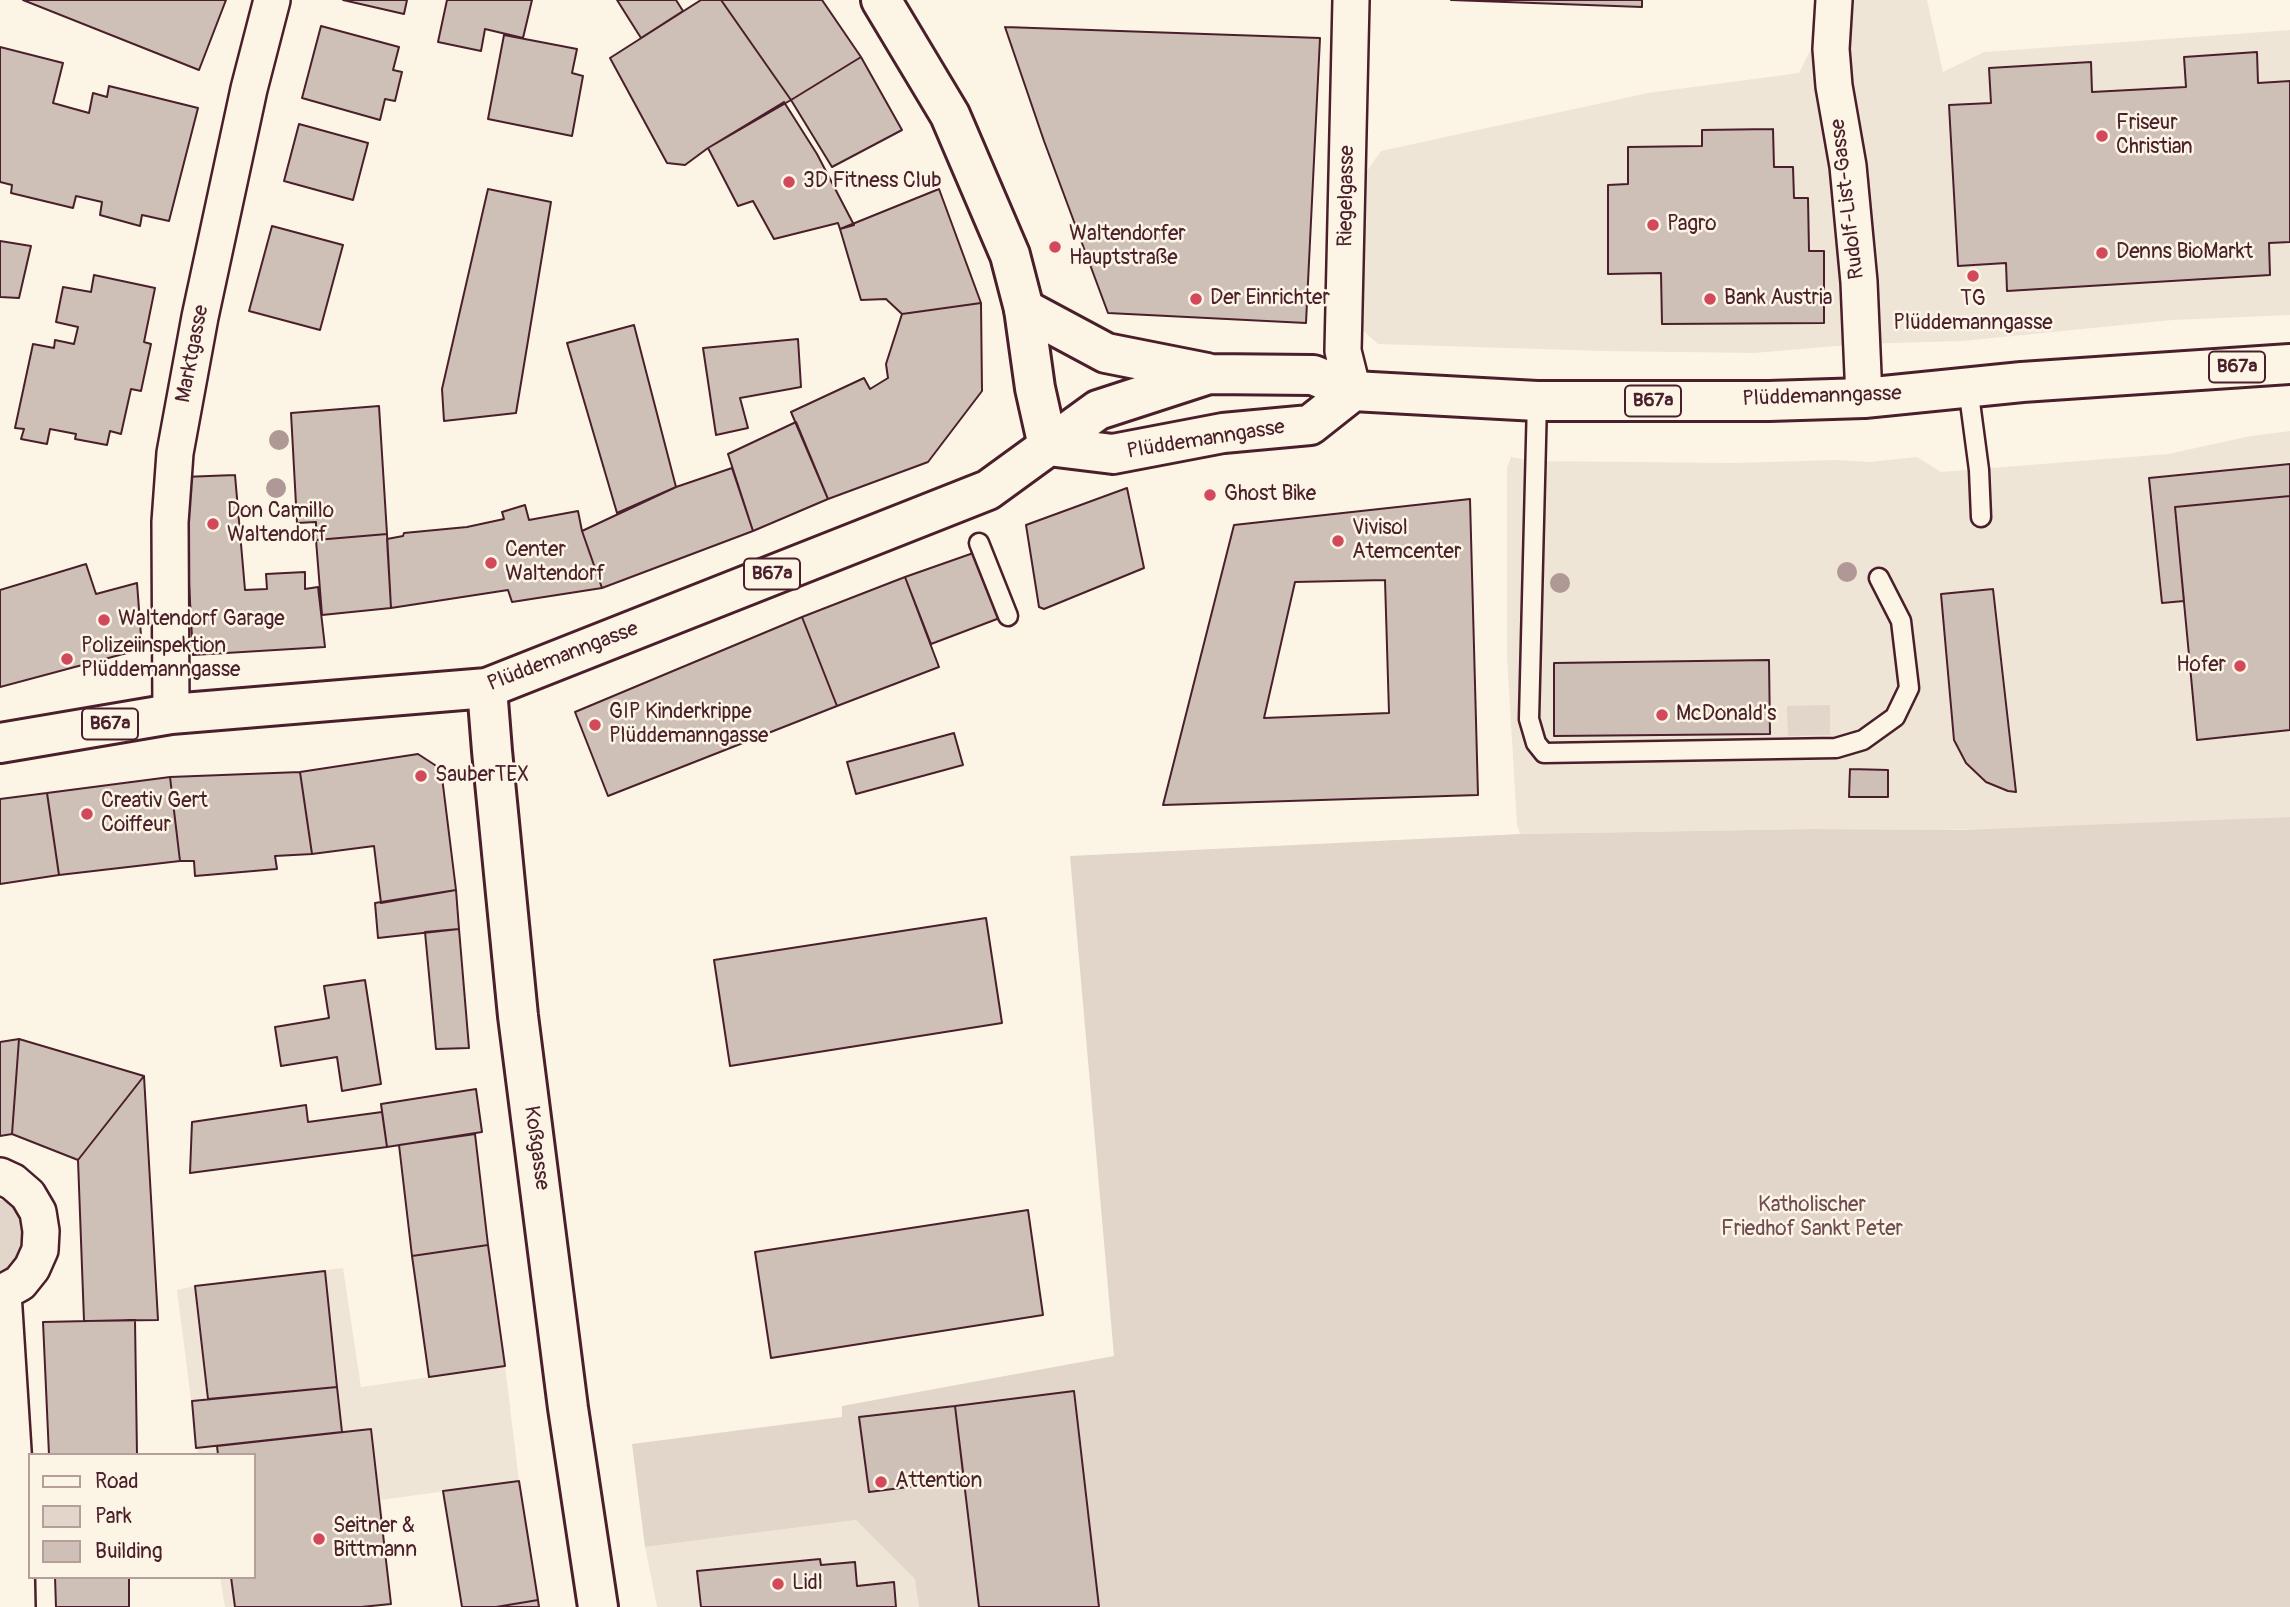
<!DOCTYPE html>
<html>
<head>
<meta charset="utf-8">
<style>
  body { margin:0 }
  #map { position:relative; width:2290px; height:1607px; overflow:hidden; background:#fcf5e5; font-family:Pangolin,sans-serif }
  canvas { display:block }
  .legend { position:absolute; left:28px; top:1453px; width:228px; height:126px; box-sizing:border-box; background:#fcf5e5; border:2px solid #b59f9b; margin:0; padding:9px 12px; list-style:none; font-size:21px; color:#4a1f2b }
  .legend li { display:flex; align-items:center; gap:14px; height:35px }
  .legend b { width:35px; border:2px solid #b59f9b }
</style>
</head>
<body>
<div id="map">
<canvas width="2290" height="1607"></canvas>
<ul class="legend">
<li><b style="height:9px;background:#fcf5e5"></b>Road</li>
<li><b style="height:19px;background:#e2d5ca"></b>Park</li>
<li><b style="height:19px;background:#cfc0b7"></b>Building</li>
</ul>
</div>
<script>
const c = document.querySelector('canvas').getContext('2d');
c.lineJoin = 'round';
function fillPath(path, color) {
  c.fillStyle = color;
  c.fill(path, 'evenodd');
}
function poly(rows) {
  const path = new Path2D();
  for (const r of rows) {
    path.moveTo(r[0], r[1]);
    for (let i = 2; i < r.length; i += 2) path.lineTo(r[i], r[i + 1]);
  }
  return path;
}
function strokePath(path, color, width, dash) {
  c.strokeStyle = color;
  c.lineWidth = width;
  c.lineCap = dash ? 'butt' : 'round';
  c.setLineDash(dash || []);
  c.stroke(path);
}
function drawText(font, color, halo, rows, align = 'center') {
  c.font = font + ' Pangolin,sans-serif';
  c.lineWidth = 5;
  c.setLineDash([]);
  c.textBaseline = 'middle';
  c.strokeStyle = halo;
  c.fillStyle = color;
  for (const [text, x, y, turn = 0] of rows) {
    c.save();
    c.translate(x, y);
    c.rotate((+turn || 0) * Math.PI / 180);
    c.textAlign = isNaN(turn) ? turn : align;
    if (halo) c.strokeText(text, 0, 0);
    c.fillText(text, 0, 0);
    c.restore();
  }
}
fillPath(poly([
  [1843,0,1927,0,1943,72,1984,52,2290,30,2290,315,2173,320,1963,341,1861,344,1754,353,1603,351,1378,344,1361,329,1358,316,1355,188,1381,151,1648,93,1799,73,1833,5],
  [2290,431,2290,817,2158,824,1939,830,1810,829,1520,834,1517,824,1507,658,1507,468,1511,457,1535,461,1735,463,1836,460,1870,462,1917,457,1941,472,2168,454,2251,436],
  [343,1268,361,1387,505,1366,519,1481,381,1500,391,1604,361,1607,225,1607,220,1577,254,1577,254,1455,198,1455,177,1290,195,1286],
  [856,1520,916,1579,919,1607,657,1607,645,1547]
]), '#eee5d7');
fillPath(poly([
  [1830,705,1830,735,1788,736,1787,706],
  [2290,817,2290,1607,919,1607,915,1579,856,1520,645,1547,632,1444,842,1417,842,1406,1114,1356,1070,856,1520,834,1810,829,1958,830],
  [0,1200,9,1201,32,1222,16,1269,0,1274]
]), '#e2d5ca');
const building = poly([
  [23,0,226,0,199,70,23,0],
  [343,0,407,0,404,14,343,0],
  [447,0,532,0,523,38,485,29,481,51,438,42,447,0],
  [617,0,676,0,683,11,641,38,617,0],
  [701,0,721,0,791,100,708,148,685,165,667,163,610,58,701,0],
  [721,0,822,0,861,57,791,100,721,0],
  [1451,0,1642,0,1642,7,1451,0],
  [321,26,399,47,393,70,402,72,395,101,385,99,380,120,302,98,321,26],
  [1005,27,1320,38,1306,323,1108,313,1044,141,1005,27],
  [504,35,577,49,572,73,583,76,572,136,488,119,504,35],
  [0,47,63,63,53,103,89,113,93,93,107,97,109,86,198,108,169,221,142,215,140,226,100,215,102,202,76,196,73,208,11,193,12,185,0,182,0,47],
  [2257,52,2258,83,2290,81,2290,242,2269,243,2270,275,2007,291,2006,263,1958,266,1949,105,1991,103,1989,68,2091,62,2092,92,2186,87,2184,57,2257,52],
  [861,57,902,130,832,167,791,100,861,57],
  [784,102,817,154,854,225,840,229,838,223,774,239,753,201,738,206,708,148,784,102],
  [299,124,368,143,353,200,284,181,299,124],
  [1773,129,1774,167,1793,167,1794,198,1808,198,1809,251,1824,251,1824,323,1662,324,1661,273,1608,274,1608,185,1628,184,1628,147,1702,146,1702,130,1773,129],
  [488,189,551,202,516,413,444,421,442,389,488,189],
  [939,189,981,303,902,314,886,299,861,300,840,229,939,189],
  [272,226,343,245,320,330,249,311,272,226],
  [0,241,31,246,19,298,0,297,0,241],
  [94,275,155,288,144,342,151,344,141,391,131,389,121,434,110,431,107,445,75,439,76,434,50,429,47,444,21,439,24,429,15,428,33,344,54,348,55,340,74,344,78,327,56,322,63,287,91,292,94,275],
  [981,303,982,391,928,462,828,499,791,412,864,378,870,389,888,378,886,364,902,314,981,303],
  [634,325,676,487,617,513,567,343,634,325],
  [798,339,801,387,740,398,748,428,716,435,703,348,798,339],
  [379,406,387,534,316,540,316,522,297,523,291,413,379,406],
  [796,422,828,499,753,531,728,454,796,422],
  [2290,464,2290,496,2175,507,2184,601,2162,603,2149,478,2290,464],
  [732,468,753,531,602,588,582,531,676,487,732,468],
  [235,475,245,590,267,589,266,574,305,572,305,589,318,587,325,647,193,655,183,477,235,475],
  [1127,488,1144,568,1044,609,1039,607,1026,525,1127,488],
  [2290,496,2290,730,2197,740,2175,507,2290,496],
  [1470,499,1478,795,1163,805,1234,525,1470,499],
  [1385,580,1389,713,1264,718,1295,582,1385,580],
  [525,505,529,520,578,511,582,531,602,588,512,602,508,590,391,608,387,539,403,536,404,533,467,527,504,519,502,512,525,505],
  [387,534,391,608,322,615,316,540,387,534],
  [979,551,1005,616,931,644,905,577,979,551],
  [86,564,96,594,137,583,142,649,0,687,0,590,86,564],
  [905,577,939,667,837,706,802,617,905,577],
  [1993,589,2016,792,2008,791,1986,782,1966,763,1954,740,1941,594,1993,589],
  [802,617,837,706,608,796,575,712,802,617],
  [1769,660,1770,734,1554,736,1554,663,1769,660],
  [954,733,963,765,856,794,847,762,954,733],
  [418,754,441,769,456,890,381,903,374,846,312,854,300,772,418,754],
  [1850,769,1888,770,1888,797,1849,797,1850,769],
  [300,772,312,854,275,856,277,869,195,876,194,861,180,861,170,777,300,772],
  [170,777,180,861,59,875,47,793,170,777],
  [47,793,59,875,0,884,0,799,47,793],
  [456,890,459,929,378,938,375,903,456,890],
  [986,918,1002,1023,730,1066,714,960,986,918],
  [459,929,469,1048,436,1049,425,932,459,929],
  [365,980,381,1084,342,1091,337,1057,281,1066,275,1027,329,1018,324,986,365,980],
  [19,1039,12,1134,0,1136,0,1042,19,1039],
  [19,1039,144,1076,78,1160,12,1134,19,1039],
  [144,1076,158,1320,84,1321,78,1160,144,1076],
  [476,1089,482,1132,387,1147,381,1104,476,1089],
  [306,1105,308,1122,382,1112,387,1147,190,1173,192,1122,306,1105],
  [475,1134,488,1245,412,1256,399,1145,475,1134],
  [1028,1210,1043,1315,771,1358,755,1252,1028,1210],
  [488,1245,505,1366,429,1377,412,1256,488,1245],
  [325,1271,337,1387,208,1399,195,1286,325,1271],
  [135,1320,137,1455,49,1455,43,1322,135,1320],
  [337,1387,342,1432,196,1448,192,1401,337,1387],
  [1074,1391,1099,1607,979,1607,955,1406,1074,1391],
  [955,1406,964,1480,869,1492,859,1417,955,1406],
  [371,1429,391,1604,361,1607,235,1607,231,1577,254,1577,254,1455,218,1455,217,1446,371,1429],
  [519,1481,538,1600,496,1607,462,1607,443,1491,519,1481],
  [820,1559,821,1565,855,1562,857,1586,894,1582,896,1607,701,1607,697,1571,820,1559],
  [55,1577,129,1577,129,1607,56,1607,55,1577],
  [538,1600,539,1607,496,1607,538,1600]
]);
fillPath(building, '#cfc0b7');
strokePath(building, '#4a1f2b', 2);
const service = poly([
  [1968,387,1979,470,1981,517],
  [1537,401,1529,719,1536,743,1544,753,1836,748,1863,740,1895,717,1909,688,1901,621,1879,578],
  [979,543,1008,616]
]);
const minor = poly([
  [1351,0,1343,351,1353,391],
  [1834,0,1831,49,1834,86,1848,166,1859,282,1864,398],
  [171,714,170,522,175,453,200,317,249,89,272,0],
  [0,1176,13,1182,28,1195,38,1212,41,1231,40,1250,32,1268,20,1283,0,1294],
  [3,1293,14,1466,17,1607]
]);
const secondary = poly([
  [881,0,950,115,1010,255,1024,309,1035,388,1048,446],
  [487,688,492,751,518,1016,568,1408,598,1607]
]);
const primary = poly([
  [1024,309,1106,353,1207,373],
  [1048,446,1113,454,1223,433,1310,425,1353,391],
  [0,743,171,714,487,688,988,490,1098,410,1209,374,1313,375,1353,391,1537,401,1769,401,1864,398,2022,382,2290,364]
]);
strokePath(service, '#4a1f2b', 23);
strokePath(minor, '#4a1f2b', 40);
strokePath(secondary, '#4a1f2b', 44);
strokePath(primary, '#4a1f2b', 44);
strokePath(service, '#fcf5e5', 18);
strokePath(minor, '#fcf5e5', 35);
strokePath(secondary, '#fcf5e5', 38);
strokePath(primary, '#fcf5e5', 38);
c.fillStyle = '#af9895';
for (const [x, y] of [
  [279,440],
  [276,488],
  [1847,572],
  [1560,583]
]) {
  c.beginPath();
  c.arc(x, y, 10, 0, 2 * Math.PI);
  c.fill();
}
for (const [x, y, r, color] of [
  [2102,136,7,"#d1495b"],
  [789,182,7,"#d1495b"],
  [1653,225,7,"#d1495b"],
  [1055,247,7,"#d1495b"],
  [2102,253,7,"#d1495b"],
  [1973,276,7,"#d1495b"],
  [1196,299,7,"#d1495b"],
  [1710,299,7,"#d1495b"],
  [1210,495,7,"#d1495b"],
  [213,524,7,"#d1495b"],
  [1338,541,7,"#d1495b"],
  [491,563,7,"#d1495b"],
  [104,620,7,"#d1495b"],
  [67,659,7,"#d1495b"],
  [2240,666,7,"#d1495b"],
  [1662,715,7,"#d1495b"],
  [595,725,7,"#d1495b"],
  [421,776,7,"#d1495b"],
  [87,814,7,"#d1495b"],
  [881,1482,7,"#d1495b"],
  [319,1539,7,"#d1495b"],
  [778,1584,7,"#d1495b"]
]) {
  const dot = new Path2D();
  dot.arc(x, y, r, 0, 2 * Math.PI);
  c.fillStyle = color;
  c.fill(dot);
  strokePath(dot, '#fcf5e5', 2.5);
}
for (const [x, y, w] of [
  [2237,367,56],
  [1653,401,56],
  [772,574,56],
  [110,724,56]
]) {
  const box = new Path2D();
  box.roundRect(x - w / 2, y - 15.5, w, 31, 5);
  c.fillStyle = '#fcf5e5';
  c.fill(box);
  strokePath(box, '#4a1f2b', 2);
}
drawText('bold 19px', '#4a1f2b', null, [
  ["B67a",2237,367],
  ["B67a",1653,401],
  ["B67a",772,574],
  ["B67a",110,724]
]);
drawText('21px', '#4a1f2b', '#fcf5e5', [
  ["Friseur",2116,124],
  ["Christian",2116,148],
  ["3D Fitness Club",803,182],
  ["Pagro",1667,225],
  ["Waltendorfer",1069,235],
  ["Hauptstraße",1069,259],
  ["Denns BioMarkt",2116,253],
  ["Der Einrichter",1210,299],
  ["Bank Austria",1724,299],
  ["TG",1973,300,"center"],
  ["Plüddemanngasse",1973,324,"center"],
  ["Ghost Bike",1224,495],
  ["Don Camillo",227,512],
  ["Waltendorf",227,536],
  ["Vivisol",1352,529],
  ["Atemcenter",1352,553],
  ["Center",505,551],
  ["Waltendorf",505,575],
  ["Waltendorf Garage",118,620],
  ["Polizeiinspektion",81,647],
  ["Plüddemanngasse",81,671],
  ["Hofer",2226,666,"right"],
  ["GIP Kinderkrippe",609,713],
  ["Plüddemanngasse",609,737],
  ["McDonald's",1676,715],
  ["SauberTEX",435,776],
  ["Creativ Gert",101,802],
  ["Coiffeur",101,826],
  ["Attention",895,1482],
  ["Seitner &",333,1527],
  ["Bittmann",333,1551],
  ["Lidl",792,1584]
], 'left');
drawText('21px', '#4a1f2b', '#fcf5e5', [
  ["Riegelgasse",1347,196,-89],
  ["Rudolf-List-Gasse",1848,199,-97],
  ["Marktgasse",193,354,-79],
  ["Plüddemanngasse",1822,397,-2],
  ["Plüddemanngasse",1206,440,-9],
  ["Plüddemanngasse",563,657,-21],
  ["Koßgasse",536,1148,82]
]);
drawText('21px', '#704c53', '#fcf5e5', [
  ["Katholischer",1812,1206],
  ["Friedhof Sankt Peter",1812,1230]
]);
</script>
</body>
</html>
